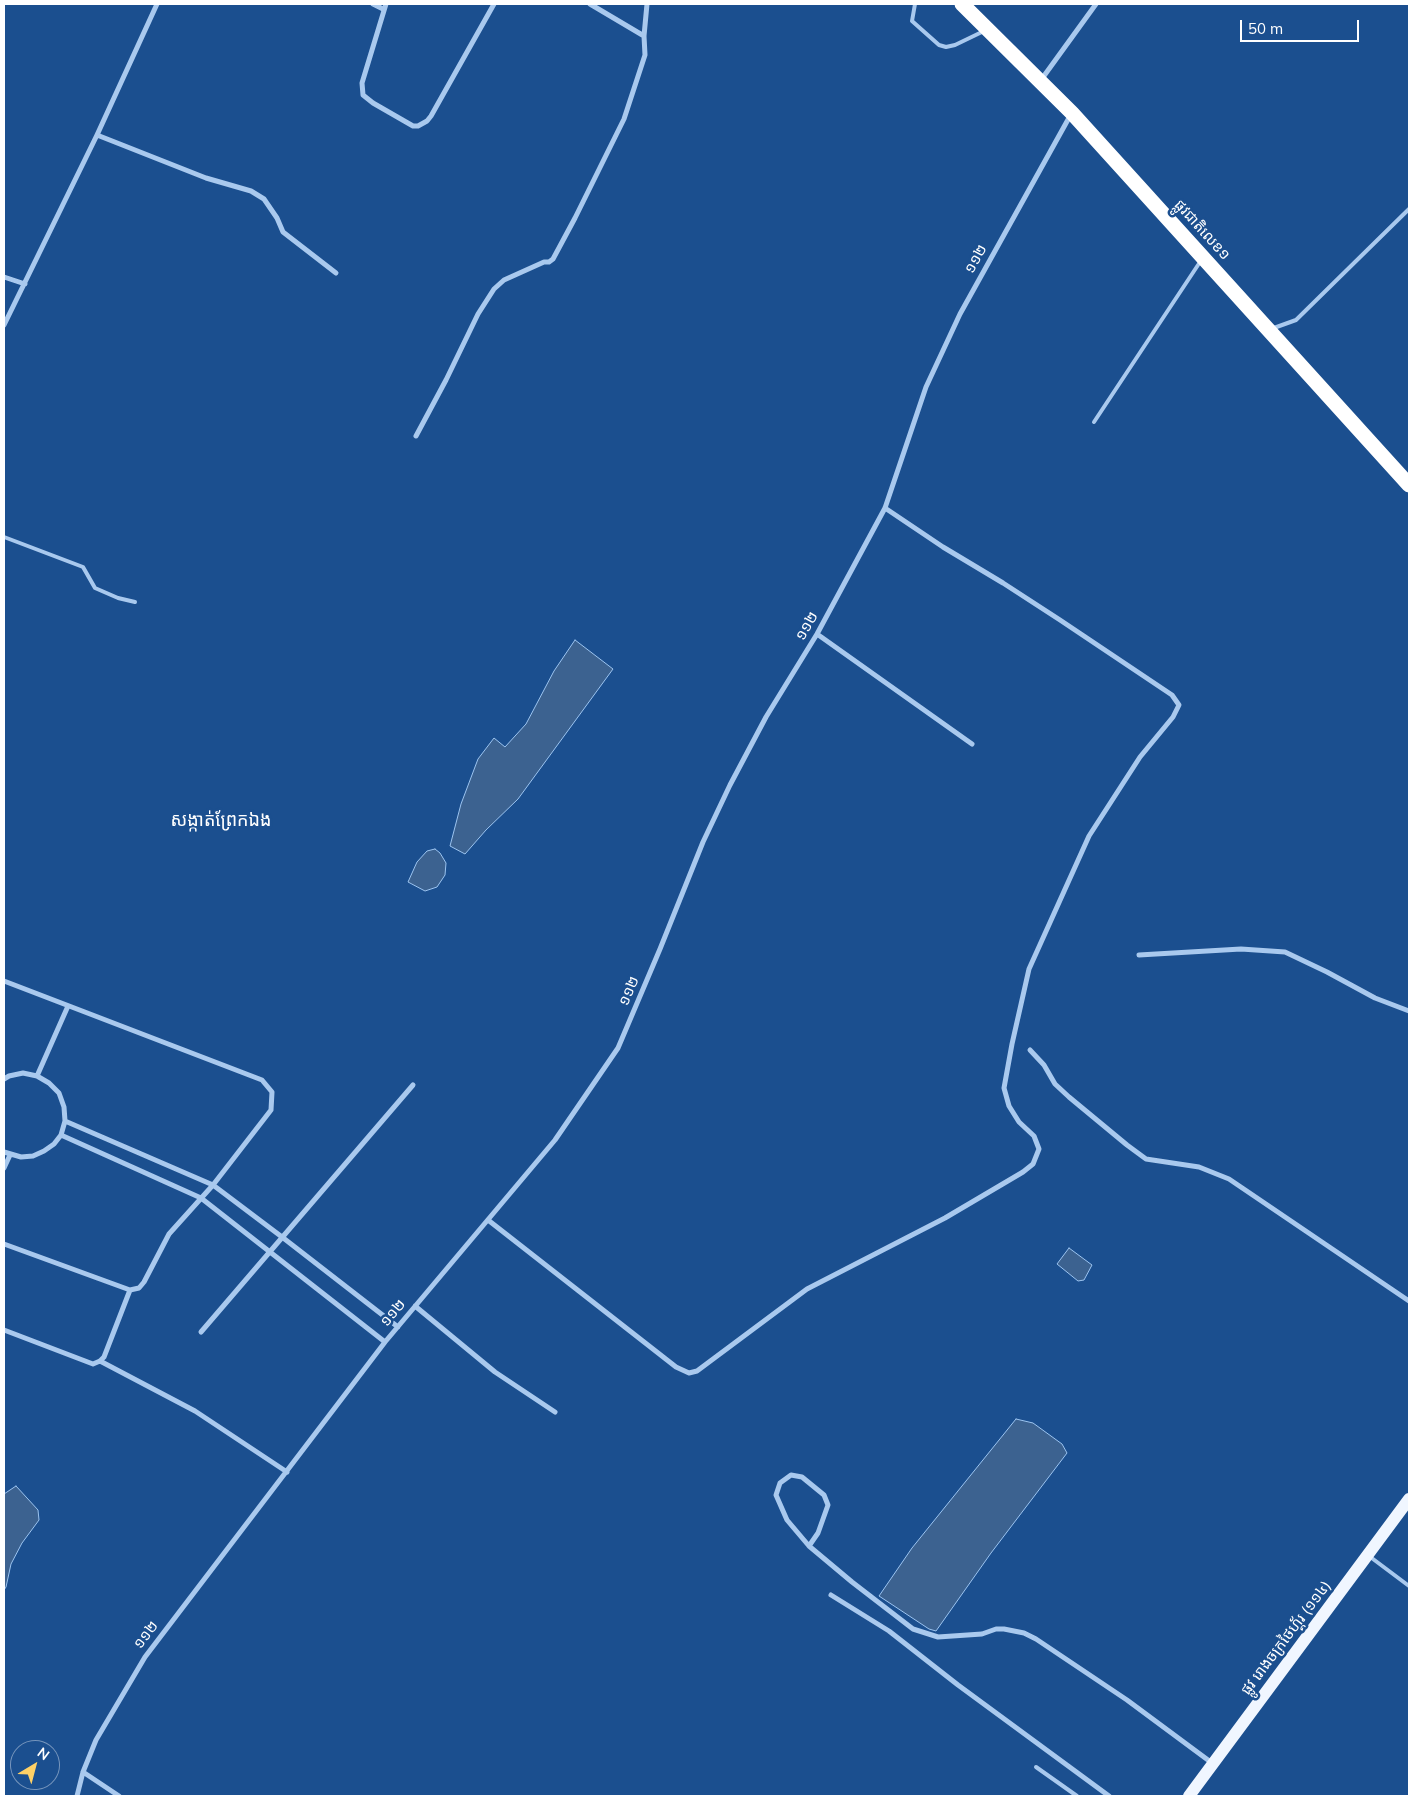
<!DOCTYPE html>
<html>
<head>
<meta charset="utf-8">
<style>
  body { margin:0 }
  #map { position:relative; width:1413px; height:1800px; overflow:hidden; background:#1b4f8f; font-family:Mulish,sans-serif }
  canvas { display:block }
  .frame { position:absolute; inset:0; border:5px solid #fff; pointer-events:none }
  .north { position:absolute; left:10px; top:1740px; width:50px; height:50px; box-sizing:border-box; background:#1b4f8f; border:1px solid #7695bc; border-radius:50%; rotate:37deg; font-size:14px; font-weight:700; line-height:20px; text-align:center; color:#fff }
  .north::after { content:''; display:block; margin:auto; width:18px; height:22px; background:#ffd166; clip-path:polygon(50% 0,100% 100%,50% 72%,0 100%) }
  .scale { position:absolute; left:1240px; top:20px; width:119px; height:22px; box-sizing:border-box; border:2px solid #fff; border-top:0; padding-left:6px; font-size:15px; line-height:18px; white-space:nowrap; color:#fff; -webkit-text-stroke:4px #1b4f8f; paint-order:stroke }
</style>
</head>
<body>
<div id="map">
<canvas width="1413" height="1800"></canvas>
<div class="frame"></div>
<div class="north">N</div>
<div class="scale">50 m</div>
</div>
<script>
const c = document.querySelector('canvas').getContext('2d');
c.lineJoin = 'round';
function fillPath(path, color) {
  c.fillStyle = color;
  c.fill(path, 'evenodd');
}
function poly(rows) {
  const path = new Path2D();
  for (const r of rows) {
    path.moveTo(r[0], r[1]);
    for (let i = 2; i < r.length; i += 2) path.lineTo(r[i], r[i + 1]);
  }
  return path;
}
function strokePath(path, color, width, dash) {
  c.strokeStyle = color;
  c.lineWidth = width;
  c.lineCap = dash ? 'butt' : 'round';
  c.setLineDash(dash || []);
  c.stroke(path);
}
function drawText(font, color, halo, rows, align = 'center') {
  c.font = font + ' Mulish,"Noto Sans Khmer",sans-serif';
  c.lineWidth = 5;
  c.setLineDash([]);
  c.textBaseline = 'middle';
  c.strokeStyle = halo;
  c.fillStyle = color;
  for (const [text, x, y, turn = 0] of rows) {
    c.save();
    c.translate(x, y);
    c.rotate((+turn || 0) * Math.PI / 180);
    c.textAlign = isNaN(turn) ? turn : align;
    if (halo) c.strokeText(text, 0, 0);
    c.fillText(text, 0, 0);
    c.restore();
  }
}
const water = poly([
  [575,640,613,669,518,799,486,830,465,854,450,846,461,804,478,759,494,738,505,747,526,724,554,671,575,640],
  [435,849,440,853,446,863,445,875,437,887,425,891,408,882,417,862,427,851,435,849],
  [1069,1248,1092,1265,1084,1280,1078,1281,1057,1264,1069,1248],
  [1016,1419,1033,1423,1062,1444,1067,1453,991,1553,936,1631,929,1629,879,1596,912,1548,1016,1419],
  [16,1486,38,1510,39,1520,22,1543,11,1564,6,1587,4,1590,4,1494,16,1486]
]);
fillPath(water, '#3c6290');
strokePath(water, '#9cc4f0', 1);
strokePath(poly([
  [915,4,912,21,939,45,946,47,955,45,984,31],
  [1271,329,1296,320,1409,209],
  [1094,422,1200,262],
  [4,537,83,567,95,588,118,598,135,602],
  [1369,1556,1409,1586],
  [1036,1767,1077,1796]
]), '#a9c9ee', 4);
strokePath(poly([
  [373,4,383,9],
  [386,4,362,83,363,95,373,103,413,126,418,126,427,121,431,116,494,4],
  [590,4,644,36],
  [1041,80,1096,4],
  [97,135,206,178,251,191,264,199,277,218,283,232,336,273],
  [4,277,25,284],
  [4,325,97,135,157,4],
  [416,436,446,380,478,314,494,289,504,280,544,262,549,262,553,259,575,218,624,119,645,55,644,36,647,4],
  [817,634,972,744],
  [1139,955,1241,949,1285,952,1327,972,1375,998,1409,1011],
  [4,981,262,1080,272,1092,271,1110,213,1185,169,1234,144,1282,139,1288,130,1290,4,1244],
  [1030,1050,1044,1065,1055,1084,1069,1097,1127,1145,1146,1159,1199,1167,1229,1179,1409,1301],
  [37,1076,68,1006],
  [4,1079,9,1076,23,1073,37,1076,49,1083,59,1093,64,1107,65,1121,61,1135,54,1144,44,1151,33,1156,21,1157,4,1152],
  [65,1121,213,1185,282,1237,398,1327],
  [61,1135,201,1198,385,1342],
  [4,1168,10,1155],
  [488,1220,676,1367,689,1373,697,1371,807,1289,945,1218,1023,1172,1033,1164,1039,1149,1034,1136,1019,1122,1009,1106,1004,1088,1012,1044,1029,969,1089,836,1140,757,1173,717,1179,705,1172,695,1060,620,1003,583,943,547,885,508],
  [415,1306,495,1372,555,1412],
  [4,1330,93,1364,100,1361,104,1357,130,1290],
  [201,1332,413,1085],
  [100,1361,195,1411,287,1472],
  [809,1546,818,1533,828,1505,824,1495,802,1477,791,1475,780,1483,776,1495,787,1520,809,1546,852,1582,913,1629,938,1637,982,1634,996,1629,1004,1629,1024,1633,1036,1639,1127,1700,1212,1763],
  [831,1595,889,1631,958,1685,1109,1796],
  [83,1772,119,1796],
  [77,1796,83,1772,96,1740,145,1657,385,1342,555,1140,618,1048,660,949,703,842,730,785,766,717,817,634,885,508,926,387,960,314,1070,116]
]), '#a9c9ee', 5);
strokePath(poly([
  [1189,1796,1409,1499]
]), '#f0f6ff', 12);
strokePath(poly([
  [962,4,1072,113,1409,485]
]), '#fff', 15);
drawText('15px', '#fff', '#1b4f8f', [
  ["ផ្លូវជាតិលេខ១",1202,230,48],
  ["១១២",976,259,-61],
  ["១១២",807,626,-60],
  ["១១២",629,991,-67],
  ["១១២",393,1313,-50],
  ["១១២",146,1635,-53],
  ["ផ្លូវ រោងចក្រថៃហ្គ័រ (១១៤)",1286,1638,-53]
]);
drawText('18px', '#fff', '#1b4f8f', [
  ["សង្កាត់ព្រែកឯង",221,821]
]);
</script>
</body>
</html>
